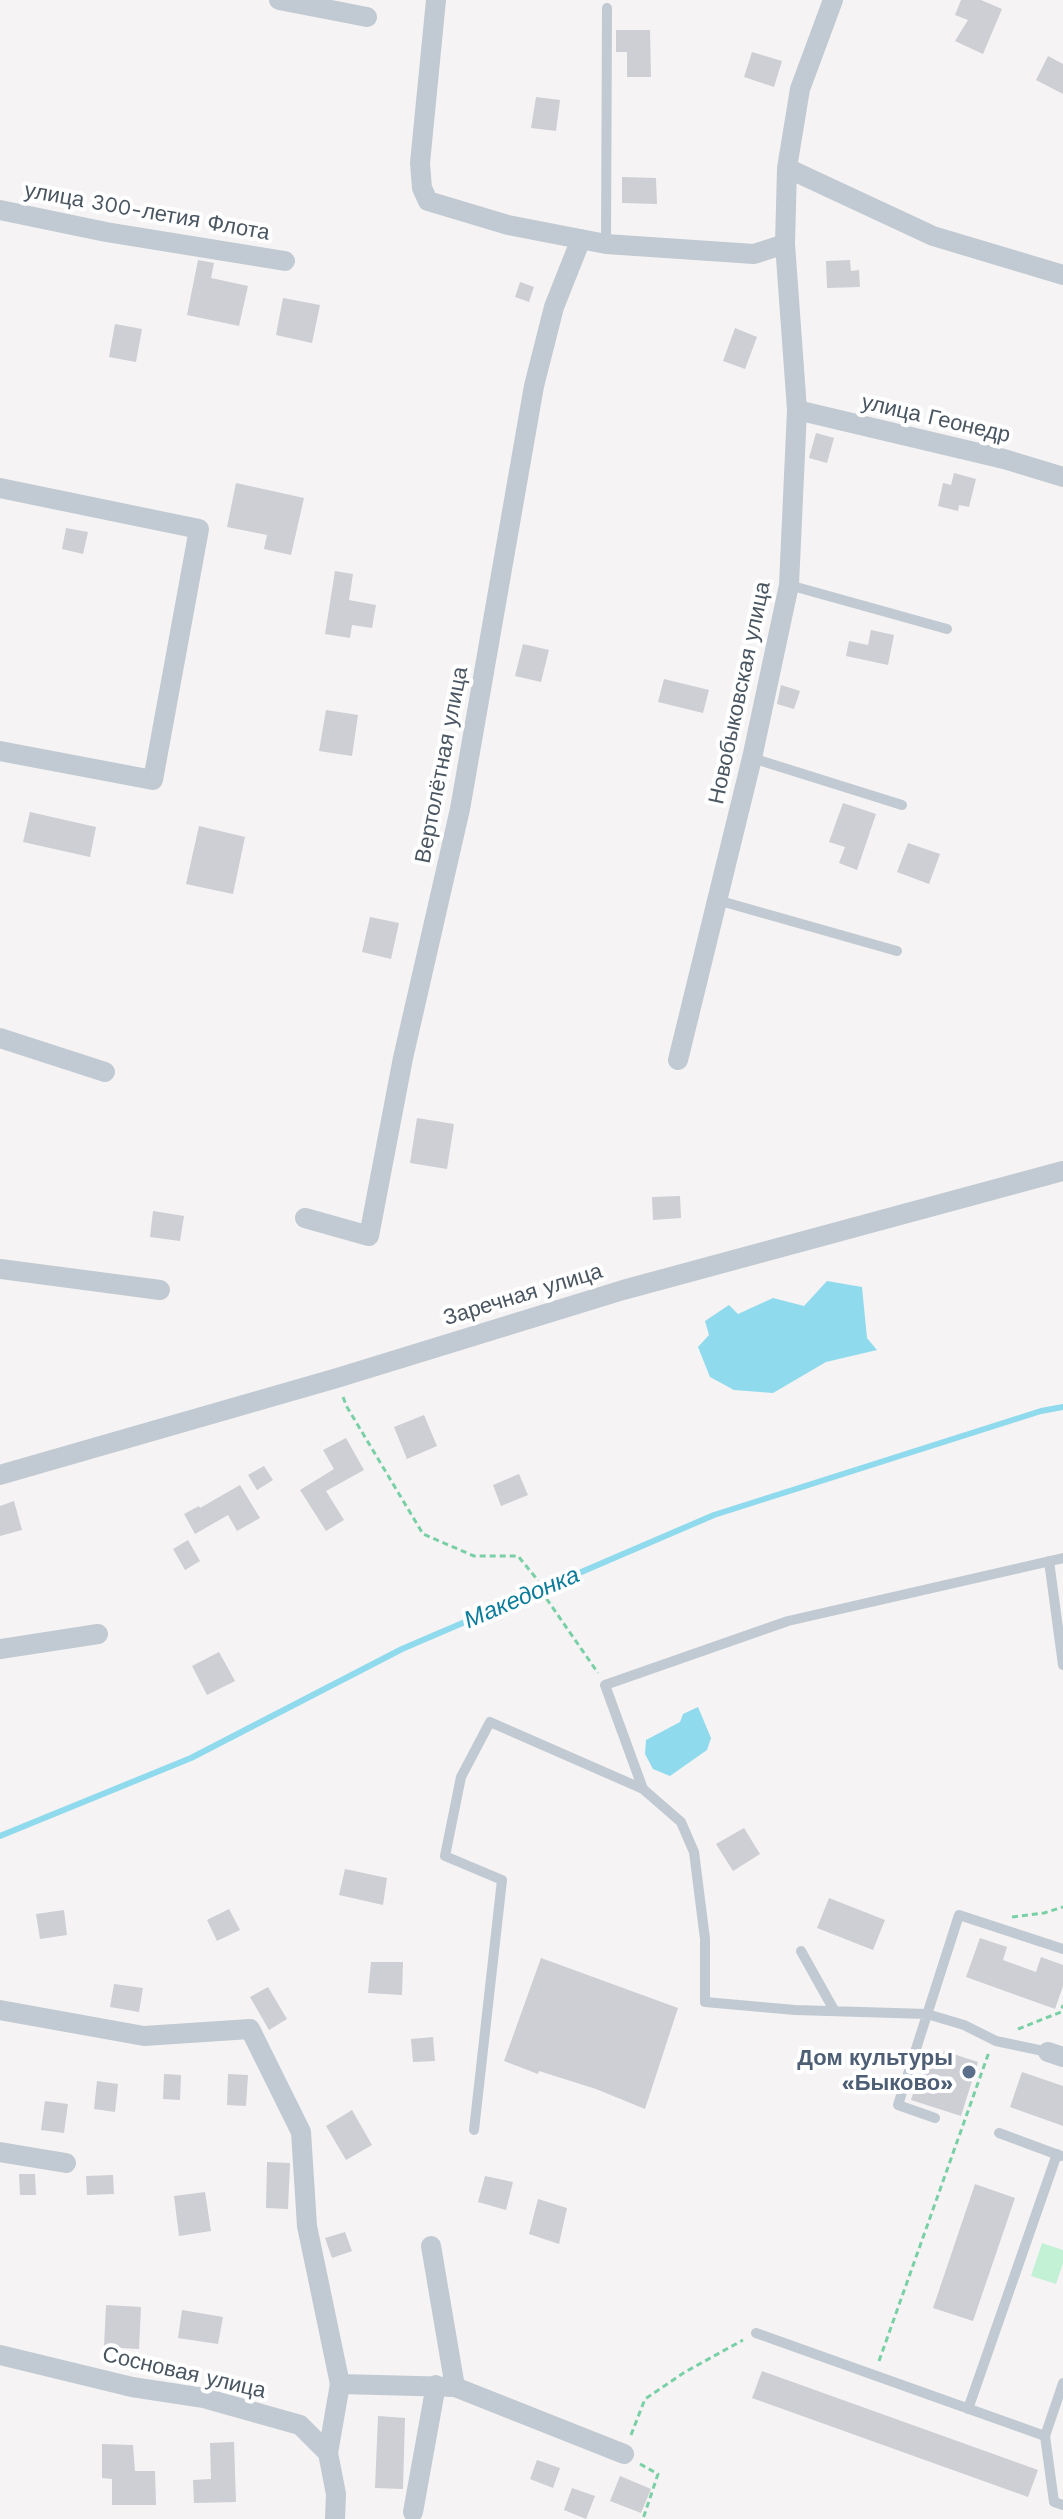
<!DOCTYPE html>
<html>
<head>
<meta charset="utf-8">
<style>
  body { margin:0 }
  canvas { display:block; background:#f5f3f3 }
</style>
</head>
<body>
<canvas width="1063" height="2519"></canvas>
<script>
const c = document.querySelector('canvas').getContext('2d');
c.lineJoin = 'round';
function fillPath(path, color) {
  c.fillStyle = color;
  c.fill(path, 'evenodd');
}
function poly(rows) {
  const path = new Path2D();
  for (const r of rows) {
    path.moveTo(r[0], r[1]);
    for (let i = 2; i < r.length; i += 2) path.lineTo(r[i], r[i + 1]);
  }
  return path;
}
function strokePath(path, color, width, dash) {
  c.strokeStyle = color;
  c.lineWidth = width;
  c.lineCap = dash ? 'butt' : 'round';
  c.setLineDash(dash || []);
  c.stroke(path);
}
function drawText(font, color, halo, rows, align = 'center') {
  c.font = font + ' "Work Sans",sans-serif';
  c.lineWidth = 8;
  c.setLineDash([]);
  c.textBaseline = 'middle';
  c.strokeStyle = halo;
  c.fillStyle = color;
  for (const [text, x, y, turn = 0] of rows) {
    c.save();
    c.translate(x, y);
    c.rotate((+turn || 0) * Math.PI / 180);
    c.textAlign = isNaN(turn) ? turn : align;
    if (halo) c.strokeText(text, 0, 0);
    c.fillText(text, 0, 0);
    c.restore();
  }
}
fillPath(poly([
  [1042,2243,1063,2250,1063,2263,1056,2284,1031,2276]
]), '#c3f1d5');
fillPath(poly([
  [827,1281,862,1287,867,1338,877,1350,826,1362,773,1393,734,1390,710,1377,698,1347,709,1335,705,1321,729,1305,738,1314,773,1298,804,1306],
  [698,1707,711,1738,707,1750,670,1776,653,1769,645,1754,646,1740,680,1722,683,1714]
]), '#90daee');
strokePath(poly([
  [0,1836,191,1758,402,1649,714,1515,1041,1411,1063,1407]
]), '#90daee', 6);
fillPath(poly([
  [961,0,981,0,1002,9,983,54,955,41,968,20,955,15],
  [616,30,650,30,651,77,627,77,627,52,616,52],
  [752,52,782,61,774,87,744,77],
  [1048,56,1063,64,1063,94,1036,80],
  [536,97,560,100,556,131,531,128],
  [622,177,656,178,657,204,622,203],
  [198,260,214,263,211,278,248,286,239,326,187,315],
  [850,260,851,271,859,270,860,287,827,288,826,261],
  [520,282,534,287,529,302,515,297],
  [283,298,320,305,312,343,276,335],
  [115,324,142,329,136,362,109,357],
  [735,328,757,337,745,369,723,361],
  [816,433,834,438,827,463,809,458],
  [954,473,976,479,969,507,959,505,958,511,938,506,943,483,951,485],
  [236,483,304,498,291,555,264,549,267,535,227,527],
  [66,528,88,532,83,554,62,549],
  [335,571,353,574,349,600,376,605,372,628,352,625,350,638,325,634],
  [871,630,894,635,888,665,846,656,849,641,868,645],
  [523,644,549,650,541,682,515,676],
  [664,679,709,690,703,713,658,702],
  [781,685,800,691,794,709,777,704],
  [326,710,358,715,352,756,319,751],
  [843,803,876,814,857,870,839,863,845,847,829,842],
  [30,812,96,827,90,857,23,842],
  [199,826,245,837,233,894,186,884],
  [908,843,940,854,929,884,897,872],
  [370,917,399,923,391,959,362,952],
  [417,1118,454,1124,447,1169,410,1163],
  [680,1196,681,1218,653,1220,652,1197],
  [153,1211,184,1216,180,1241,150,1237],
  [424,1415,437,1446,407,1459,394,1427],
  [346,1438,364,1470,326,1491,344,1520,326,1531,300,1490,334,1469,323,1450],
  [264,1466,273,1480,257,1490,248,1475],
  [519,1474,528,1495,501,1506,493,1485],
  [240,1485,260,1518,237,1531,228,1515,195,1534,184,1514,199,1506,200,1508],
  [14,1501,22,1530,0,1536,0,1506],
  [188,1540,200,1561,185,1570,173,1549],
  [219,1652,235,1681,207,1695,192,1666],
  [744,1828,760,1854,733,1871,716,1844],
  [345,1869,387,1878,383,1905,339,1895],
  [829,1898,885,1920,873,1950,817,1928],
  [229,1909,240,1930,217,1941,207,1920],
  [64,1910,67,1935,40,1939,36,1914],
  [980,1938,1007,1947,1003,1960,1036,1972,1041,1957,1063,1965,1063,1986,1055,2009,966,1977],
  [541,1958,678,2008,645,2109,596,2089,539,2071,538,2074,504,2061],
  [371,1962,403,1962,402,1995,368,1993],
  [114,1984,143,1988,139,2012,110,2007],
  [268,1987,287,2019,269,2030,250,1997],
  [433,2037,435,2061,413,2062,411,2039],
  [944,2051,978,2062,961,2116,911,2100,925,2057,941,2062],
  [1022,2072,1063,2086,1063,2126,1010,2107],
  [164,2074,181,2075,180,2100,163,2099],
  [228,2074,248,2075,246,2106,227,2105],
  [97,2081,118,2084,115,2112,94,2109],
  [45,2101,68,2104,64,2133,41,2130],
  [352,2110,372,2145,346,2160,326,2126],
  [267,2162,290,2163,288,2209,266,2208],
  [19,2174,35,2174,36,2195,20,2195],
  [113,2175,114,2194,87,2195,86,2176],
  [485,2176,513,2182,506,2210,478,2202],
  [975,2184,1015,2198,973,2321,933,2308],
  [205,2192,211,2231,179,2236,174,2196],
  [538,2199,567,2208,559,2244,529,2234],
  [345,2232,352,2251,332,2258,325,2238],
  [106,2305,141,2307,139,2349,104,2347],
  [182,2310,223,2317,218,2344,178,2338],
  [762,2371,1038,2470,1028,2497,752,2398],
  [378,2416,405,2418,403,2489,375,2488],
  [234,2442,236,2502,194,2503,193,2480,211,2479,210,2443],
  [102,2444,133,2445,135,2471,155,2471,156,2505,112,2505,112,2479,102,2478],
  [537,2460,560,2468,553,2488,530,2479],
  [620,2476,651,2489,641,2513,610,2501],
  [572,2488,595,2496,586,2519,564,2510]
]), '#cdcfd5');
strokePath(poly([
  [343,1397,347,1407,423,1534,474,1556,518,1556,536,1578,546,1598,598,1673],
  [1012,1917,1044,1913,1063,1907],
  [1018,2029,1061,2012,1063,2005],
  [879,2361,989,2052],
  [631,2435,645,2399,685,2372,743,2340],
  [640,2464,658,2474,643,2519]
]), '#7ad0a6', 3, [6, 4]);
strokePath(poly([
  [606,244,607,8],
  [789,585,947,629],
  [752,758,902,805],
  [717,900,897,951],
  [1049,1561,1063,1665],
  [801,1951,834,2010],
  [1048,2052,996,2041,964,2025,927,2014,795,2010,705,2002,705,1939,694,1852,681,1822,643,1789,605,1685,788,1621,1063,1558],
  [935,2118,898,2105,959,1915,1063,1949],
  [474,2130,502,1880,445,1856,461,1777,490,1722,643,1789],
  [999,2133,1061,2156],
  [756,2333,1045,2436,1054,2502,1063,2505],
  [968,2409,1057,2154],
  [1045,2436,1063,2383]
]), '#c1cad2', 10);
strokePath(poly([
  [279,0,367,17],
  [436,0,420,163,422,188,428,201,508,225,606,244,754,254,785,244],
  [787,168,933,236,1063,275],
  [0,210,106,232,285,261],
  [797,410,1004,459,1063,477],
  [0,488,199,529,153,780,0,751],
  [0,1038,105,1072],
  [678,1060,752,758,789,585,797,410,785,244,787,168,800,89,833,0],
  [305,1218,369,1236,403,1058,460,809,534,386,554,307,581,239],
  [0,1269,160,1290],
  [0,1475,337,1378,623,1290,1063,1171],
  [0,1649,98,1634],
  [0,2010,144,2036,250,2029,301,2132,307,2226,340,2384],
  [1048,2052,1063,2057],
  [0,2152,66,2163],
  [431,2246,455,2387],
  [0,2355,132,2387,204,2398,300,2425,328,2453,336,2494,335,2519],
  [328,2453,340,2384,455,2387,624,2454],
  [413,2512,436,2385]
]), '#c1cad2', 20);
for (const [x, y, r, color] of [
  [969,2072,8,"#5c6f8a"]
]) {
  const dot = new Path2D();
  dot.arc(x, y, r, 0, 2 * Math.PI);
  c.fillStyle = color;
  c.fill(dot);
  strokePath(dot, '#fff', 3);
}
drawText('22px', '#4a5661', '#fff', [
  ["улица 300-летия Флота",147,212,10],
  ["улица Геонедр",936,419,13],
  ["Новобыковская улица",740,693,-78],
  ["Вертолётная улица",442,765,-79],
  ["Заречная улица",523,1295,-17],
  ["Сосновая улица",184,2373,13]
]);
drawText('bold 22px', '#4e5e75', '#fff', [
  ["Дом культуры",953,2059],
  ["«Быково»",953,2084]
], 'right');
drawText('italic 24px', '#0c7c9b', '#fff', [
  ["Македонка",522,1598,-23]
]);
</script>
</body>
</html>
